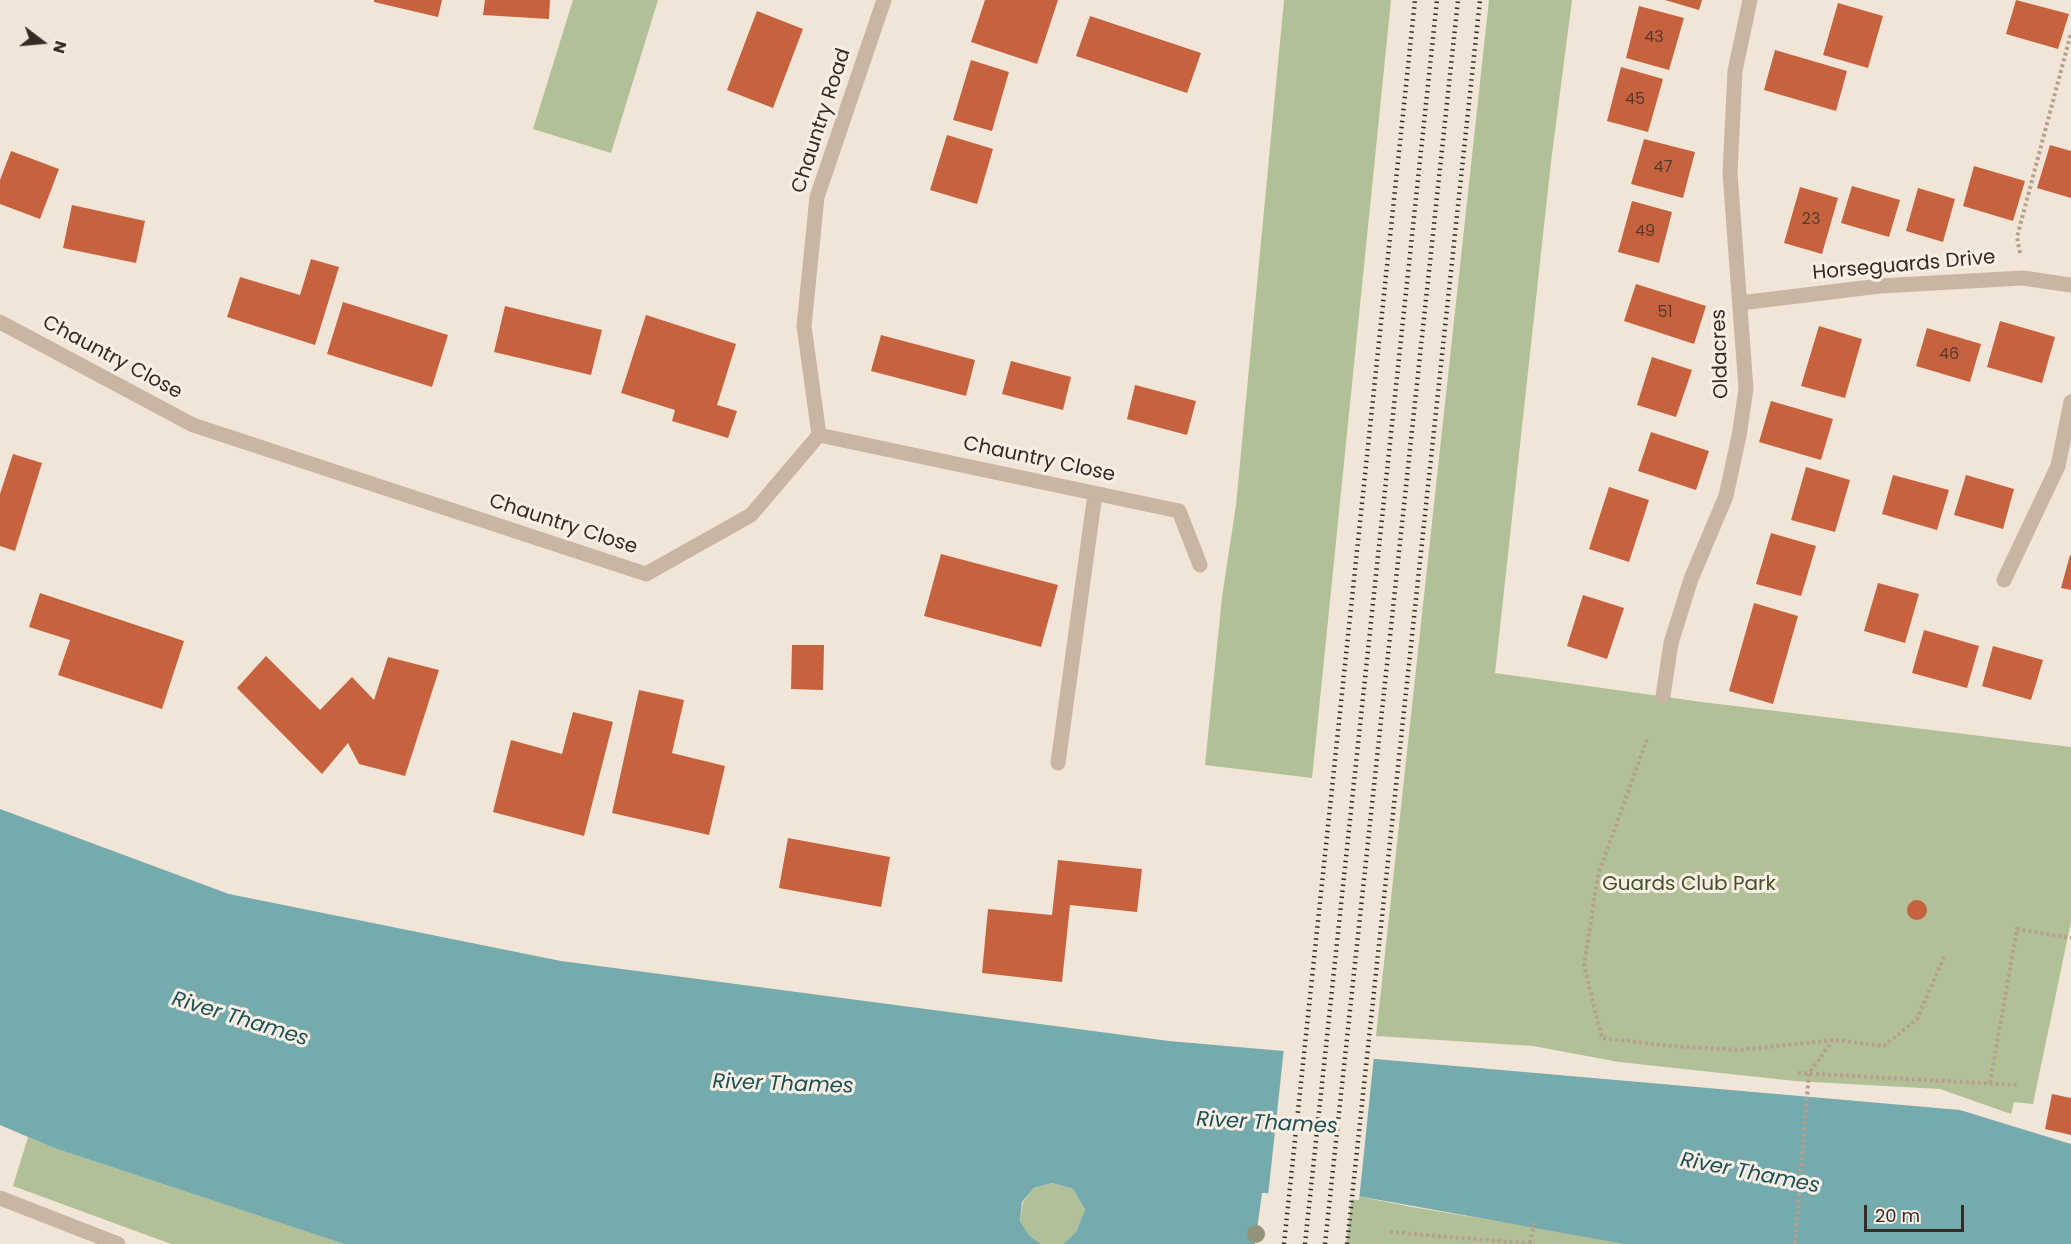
<!DOCTYPE html>
<html>
<head>
<meta charset="utf-8">
<style>
  body { margin:0 }
  #map { position:relative; width:2071px; height:1244px; overflow:hidden; background:#f1e5d8; font-family:Poppins,sans-serif }
  canvas { display:block }
  .north { position:absolute; left:12px; top:12px; width:60px; height:60px; -webkit-text-stroke:4px #f9efe4; paint-order:stroke; rotate:106deg; font-size:16px; font-weight:700; line-height:24px; text-align:center; color:#342a26 }
  .north::after { content:''; display:block; margin:auto; width:21px; height:27px; background:#342a26; clip-path:polygon(50% 0,100% 100%,50% 72%,0 100%) }
  .scale { position:absolute; left:1864px; top:1205px; width:100px; height:27px; box-sizing:border-box; border:3px solid #342a26; border-top:0; padding-left:8px; font-size:18px; line-height:21px; white-space:nowrap; color:#342a26; -webkit-text-stroke:4px #f9efe4; paint-order:stroke }
</style>
</head>
<body>
<div id="map">
<canvas width="2071" height="1244"></canvas>
<div class="north">N</div>
<div class="scale">20 m</div>
</div>
<script>
const c = document.querySelector('canvas').getContext('2d');
c.lineJoin = 'round';
function fillPath(path, color) {
  c.fillStyle = color;
  c.fill(path, 'evenodd');
}
function poly(rows) {
  const path = new Path2D();
  for (const r of rows) {
    if (r.length === 3) {
      path.moveTo(r[0] + r[2], r[1]);
      path.arc(r[0], r[1], r[2], 0, 2 * Math.PI);
      continue;
    }
    path.moveTo(r[0], r[1]);
    for (let i = 2; i < r.length; i += 2) path.lineTo(r[i], r[i + 1]);
  }
  return path;
}
function strokePath(path, color, width, dash) {
  c.strokeStyle = color;
  c.lineWidth = width;
  c.lineCap = dash ? 'butt' : 'round';
  c.setLineDash(dash || []);
  c.stroke(path);
}
function drawText(font, color, halo, rows, align = 'center') {
  c.font = font + ' Poppins,sans-serif';
  c.lineWidth = 6;
  c.setLineDash([]);
  c.textBaseline = 'middle';
  c.strokeStyle = halo;
  c.fillStyle = color;
  for (const [text, x, y, turn = 0] of rows) {
    c.save();
    c.translate(x, y);
    c.rotate((+turn || 0) * Math.PI / 180);
    c.textAlign = isNaN(turn) ? turn : align;
    if (halo) c.strokeText(text, 0, 0);
    c.fillText(text, 0, 0);
    c.restore();
  }
}
fillPath(poly([
  [573,0,658,0,611,153,533,129],
  [1284,0,1391,0,1312,778,1205,765,1222,597,1236,505],
  [1489,0,1572,0,1551,162,1495,673,1702,702,2071,747,2071,922,2033,1104,2014,1102,2011,1114,1940,1089,1795,1081,1619,1062,1533,1046,1376,1036],
  [28,1137,54,1148,344,1244,171,1244,13,1186],
  [1052,1183,1073,1189,1085,1211,1076,1232,1063,1244,1041,1244,1029,1235,1020,1221,1023,1202,1034,1188],
  [1352,1195,1412,1207,1636,1244,1346,1244]
]), '#b2c098');
fillPath(poly([
  [0,809,229,894,561,961,1169,1041,1960,1110,2071,1144,2071,1244,1624,1244,1352,1195,1262,1193,1255,1244,1063,1244,1076,1232,1085,1210,1073,1189,1052,1183,1034,1188,1022,1202,1020,1221,1029,1235,1041,1244,344,1244,54,1148,0,1125]
]), '#76abae');
fillPath(poly([
  [1284,1048,1374,1056,1359,1200,1268,1196]
]), '#f1e5d8');
fillPath(poly([
  [374,0,442,0,438,17,374,2],
  [485,0,550,0,549,19,483,15],
  [985,0,1058,0,1037,64,971,42],
  [1665,0,1702,0,1699,10],
  [2016,0,2069,14,2058,49,2006,34],
  [1838,3,1883,16,1868,68,1823,55],
  [1639,6,1684,18,1669,70,1626,58],
  [757,11,803,29,773,108,727,90],
  [1090,16,1201,53,1187,93,1076,56],
  [1775,50,1847,71,1836,111,1764,90],
  [971,60,1009,72,992,131,953,120],
  [1621,67,1663,79,1648,132,1607,121],
  [947,135,993,149,977,204,930,190],
  [1644,139,1695,152,1683,198,1631,184],
  [2050,145,2071,151,2071,198,2037,188],
  [11,151,59,169,40,219,0,204,0,180],
  [1974,166,2025,181,2013,221,1963,206],
  [1852,186,1900,200,1889,237,1841,223],
  [1800,187,1838,198,1822,254,1784,243],
  [1918,188,1955,199,1943,242,1906,231],
  [1632,201,1672,212,1659,263,1618,252],
  [72,205,145,221,136,263,63,248],
  [311,259,339,267,315,345,227,317,240,277,300,295],
  [1636,284,1706,306,1694,344,1624,321],
  [343,302,448,335,432,387,327,354],
  [505,306,602,330,591,375,494,352],
  [646,315,736,344,717,405,737,411,728,438,672,421,675,410,621,393],
  [2000,321,2055,337,2042,383,1987,367],
  [1819,326,1862,339,1845,398,1801,386],
  [1927,328,1981,344,1970,382,1916,366],
  [881,335,975,360,966,396,871,371],
  [1652,357,1692,370,1676,417,1637,405],
  [1011,361,1071,377,1063,410,1002,394],
  [1135,385,1196,401,1187,435,1127,419],
  [1771,401,1833,419,1821,460,1759,442],
  [1651,432,1709,451,1696,490,1638,471],
  [13,454,42,463,15,551,0,546,0,494],
  [1806,467,1850,480,1835,532,1791,520],
  [1893,475,1949,490,1937,530,1882,514],
  [1966,475,2014,489,2003,529,1954,515],
  [1609,487,1649,500,1629,562,1589,549],
  [1771,533,1816,546,1801,596,1756,584],
  [941,554,1058,585,1041,647,924,616],
  [2070,555,2071,556,2071,590,2061,588],
  [1878,583,1919,594,1905,643,1864,631],
  [40,593,184,641,162,709,58,675,70,640,29,627],
  [1583,595,1624,608,1607,659,1567,646],
  [1754,603,1798,616,1773,704,1729,691],
  [1924,630,1979,646,1967,688,1912,673],
  [792,645,824,645,823,690,791,689],
  [1993,646,2043,660,2031,700,1982,686],
  [266,656,320,710,352,677,374,700,388,657,439,670,405,776,359,764,348,743,322,774,237,688],
  [639,690,684,700,672,753,725,766,709,835,612,813],
  [573,712,613,722,584,836,493,812,511,740,562,754],
  [788,838,890,857,881,907,779,888],
  [1058,860,1142,869,1137,912,1070,905,1062,982,982,973,988,909,1052,915],
  [1917,910,10],
  [2052,1094,2071,1098,2071,1135,2045,1129]
]), '#c7623f');
strokePath(poly([
  [2020,253,2017,237,2071,33],
  [1647,739,1598,875,1584,966,1602,1038,1670,1046,1740,1050,1834,1040,1884,1046,1917,1019,1944,957],
  [1798,1073,2018,1085],
  [1990,1083,2017,929,2071,938],
  [1390,1232,1535,1244],
  [1530,1243,1534,1223],
  [1795,1244,1809,1073,1833,1040]
]), '#b59f8e', 4, [3, 3]);
strokePath(poly([
  [1058,763,1095,494]
]), '#c9b5a4', 15);
strokePath(poly([
  [1740,303,1880,286,2023,278,2071,285],
  [0,322,193,425,646,574,751,515,819,435,1179,511,1200,565],
  [819,435,804,326,817,197,884,0],
  [2004,580,2058,466,2071,402],
  [1663,696,1671,643,1691,579,1726,496,1739,436,1746,389,1730,173,1735,71,1750,0],
  [0,1198,118,1244]
]), '#c9b5a4', 15);
strokePath(poly([
  [1284,1244,1415,0],
  [1305,1244,1437,0],
  [1325,1244,1458,0],
  [1347,1244,1480,0]
]), '#342a26', 4.5, [1.5, 4.5]);
c.fillStyle = '#919478';
for (const [x, y] of [
  [1256,1234]
]) {
  c.beginPath();
  c.arc(x, y, 9, 0, 2 * Math.PI);
  c.fill();
}
drawText('16px', '#59382c', null, [
  ["43",1654,38],
  ["45",1635,100],
  ["47",1663,168],
  ["23",1811,220],
  ["49",1645,232],
  ["51",1665,313],
  ["46",1949,355]
]);
drawText('20px', '#342a26', '#f9efe4', [
  ["Chauntry Road",822,121,-72],
  ["Horseguards Drive",1904,266,-5],
  ["Oldacres",1721,354,-92],
  ["Chauntry Close",112,358,28],
  ["Chauntry Close",1039,460,12],
  ["Chauntry Close",563,525,18]
]);
drawText('20px', '#435229', '#f9efe4', [
  ["Guards Club Park",1689,885]
]);
drawText('italic 21px', '#1b5156', '#f9efe4', [
  ["River Thames",240,1020,17],
  ["River Thames",783,1085,2],
  ["River Thames",1267,1124,3],
  ["River Thames",1750,1174,11]
]);
</script>
</body>
</html>
